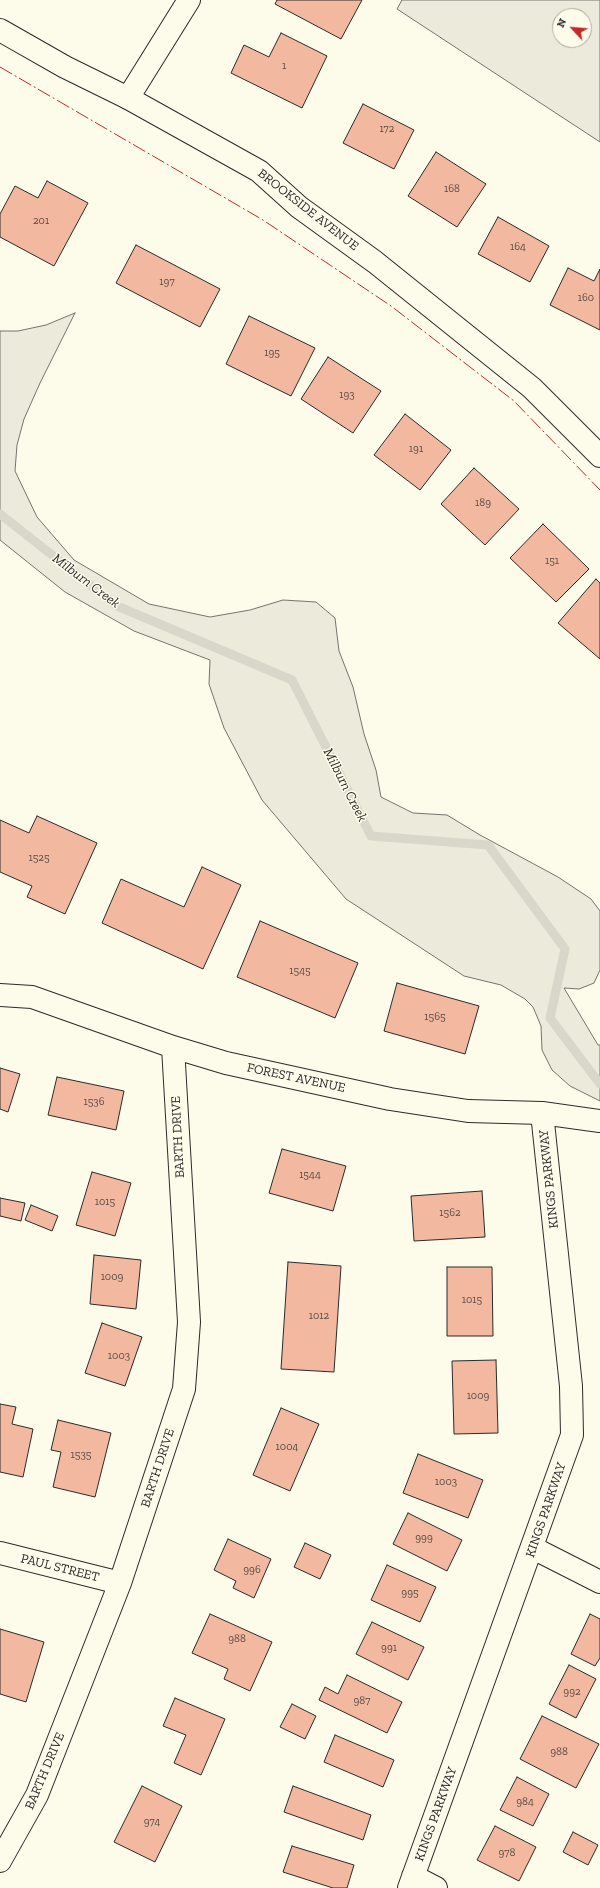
<!DOCTYPE html>
<html>
<head>
<meta charset="utf-8">
<style>
  body { margin:0 }
  #map { position:relative; width:600px; height:1888px; overflow:hidden; background:#fdfbea; font-family:"Zilla Slab",serif }
  canvas { display:block }
  .north { position:absolute; left:552px; top:8px; width:40px; height:40px; box-sizing:border-box; background:#fdfbea; border:1px solid #a9a89e; border-radius:50%; rotate:296deg; font-size:11px; font-weight:700; line-height:16px; text-align:center; color:#2b2b2b }
  .north::after { content:''; display:block; margin:auto; width:14px; height:18px; background:#c62828; clip-path:polygon(50% 0,100% 100%,50% 72%,0 100%) }
</style>
</head>
<body>
<div id="map">
<canvas width="600" height="1888"></canvas>
<div class="north">N</div>
</div>
<script>
const c = document.querySelector('canvas').getContext('2d');
c.lineJoin = 'round';
function fillPath(path, color) {
  c.fillStyle = color;
  c.fill(path, 'evenodd');
}
function poly(rows) {
  const path = new Path2D();
  for (const r of rows) {
    path.moveTo(r[0], r[1]);
    for (let i = 2; i < r.length; i += 2) path.lineTo(r[i], r[i + 1]);
  }
  return path;
}
function strokePath(path, color, width, dash) {
  c.strokeStyle = color;
  c.lineWidth = width;
  c.lineCap = dash ? 'butt' : 'round';
  c.setLineDash(dash || []);
  c.stroke(path);
}
function drawText(font, color, halo, rows, align = 'center') {
  c.font = font + ' "Zilla Slab",serif';
  c.lineWidth = 3;
  c.setLineDash([]);
  c.textBaseline = 'middle';
  c.strokeStyle = halo;
  c.fillStyle = color;
  for (const [text, x, y, turn = 0] of rows) {
    c.save();
    c.translate(x, y);
    c.rotate((+turn || 0) * Math.PI / 180);
    c.textAlign = isNaN(turn) ? turn : align;
    if (halo) c.strokeText(text, 0, 0);
    c.fillText(text, 0, 0);
    c.restore();
  }
}
const green = poly([
  [402,0,600,0,600,142,397,9,402,0],
  [560,16,584,16,584,40,560,40,560,16],
  [75,313,40,383,24,419,17,445,15,471,37,517,74,560,149,604,210,617,250,610,283,600,316,602,335,618,339,651,353,687,364,734,376,770,381,797,413,813,447,815,480,835,558,877,591,899,600,911,600,970,594,983,579,989,564,988,598,1045,600,1045,600,1101,570,1086,552,1070,542,1050,541,1026,533,1007,525,999,501,985,464,976,346,899,262,800,224,728,209,684,210,660,134,631,65,592,0,540,0,331,18,331,46,325,75,313]
]);
fillPath(green, '#ecebdb');
strokePath(green, '#74746e', 1);
strokePath(poly([
  [0,514,117,606,292,680,371,836,488,845,565,949,550,1018,600,1084]
]), '#d8d7c9', 9);
const building = poly([
  [277,0,362,0,341,39,275,4,277,0],
  [281,33,327,56,302,108,231,73,244,45,269,57,281,33],
  [363,104,414,130,394,169,343,143,363,104],
  [436,152,486,184,457,227,408,196,436,152],
  [47,181,88,203,54,266,0,237,0,214,15,186,38,198,47,181],
  [498,217,549,246,530,282,478,254,498,217],
  [136,245,220,289,200,327,116,283,136,245],
  [568,268,594,281,600,269,600,330,550,305,568,268],
  [249,316,315,348,291,396,226,364,249,316],
  [328,357,381,391,353,433,301,399,328,357],
  [405,414,451,450,420,490,374,455,405,414],
  [474,468,519,509,485,545,441,504,474,468],
  [543,524,589,569,556,602,510,558,543,524],
  [596,579,600,583,600,659,558,623,596,579],
  [37,816,97,843,65,914,27,897,32,886,0,872,0,820,29,833,37,816],
  [202,867,241,885,203,969,102,923,121,879,184,907,202,867],
  [260,921,358,963,335,1018,237,977,260,921],
  [397,983,479,1006,465,1054,384,1031,397,983],
  [0,1068,20,1074,8,1112,0,1109,0,1068],
  [57,1077,124,1091,116,1130,48,1115,57,1077],
  [282,1149,346,1166,333,1211,269,1193,282,1149],
  [92,1172,131,1183,115,1236,76,1225,92,1172],
  [482,1191,485,1237,414,1241,411,1196,482,1191],
  [0,1198,25,1203,21,1221,0,1216,0,1198],
  [31,1205,58,1216,52,1231,25,1220,31,1205],
  [94,1255,141,1260,136,1309,90,1304,94,1255],
  [288,1262,341,1266,334,1372,281,1369,288,1262],
  [447,1267,492,1267,493,1336,447,1336,447,1267],
  [102,1323,142,1337,125,1386,85,1373,102,1323],
  [496,1360,498,1433,454,1434,452,1361,496,1360],
  [0,1404,16,1407,12,1424,33,1429,23,1477,0,1472,0,1404],
  [281,1408,319,1424,290,1491,253,1475,281,1408],
  [58,1420,111,1433,95,1497,53,1487,61,1452,51,1450,58,1420],
  [418,1454,483,1480,468,1518,403,1493,418,1454],
  [408,1513,462,1540,447,1571,393,1544,408,1513],
  [228,1539,271,1559,254,1598,233,1588,236,1581,214,1570,228,1539],
  [305,1543,331,1555,320,1579,294,1567,305,1543],
  [387,1565,436,1587,420,1622,371,1600,387,1565],
  [210,1614,272,1642,250,1691,224,1679,228,1669,192,1653,210,1614],
  [590,1614,600,1619,600,1658,595,1666,571,1654,590,1614],
  [372,1622,424,1647,408,1680,356,1654,372,1622],
  [0,1629,44,1642,26,1702,0,1694,0,1629],
  [569,1665,596,1679,576,1718,549,1704,569,1665],
  [347,1675,402,1702,387,1733,319,1700,325,1687,338,1694,347,1675],
  [175,1698,225,1719,201,1775,174,1763,186,1735,163,1726,175,1698],
  [292,1704,316,1716,305,1739,280,1727,292,1704],
  [542,1716,599,1744,576,1788,520,1759,542,1716],
  [335,1735,394,1760,383,1787,324,1762,335,1735],
  [517,1777,549,1794,533,1826,500,1810,517,1777],
  [142,1786,182,1806,155,1862,114,1842,142,1786],
  [293,1786,371,1815,363,1840,284,1812,293,1786],
  [495,1826,536,1847,519,1881,477,1860,495,1826],
  [573,1832,598,1845,588,1865,563,1852,573,1832],
  [292,1846,354,1865,347,1888,333,1888,283,1872,292,1846]
]);
fillPath(building, '#f2b8a0');
strokePath(building, '#2b2b2b', 1);
const street = poly([
  [128,98,189,0],
  [0,995,32,997,173,1047,226,1063,390,1099,468,1111,542,1113,600,1121],
  [533,1548,600,1582],
  [0,1553,120,1583],
  [0,1861,37,1795,120,1583,184,1389,189,1322,173,1047],
  [413,1876,436,1888],
  [409,1888,572,1435,571,1386,542,1113]
]);
const secondary = poly([
  [0,30,65,67,128,98,259,171,299,207,375,262,532,388,600,456]
]);
strokePath(street, '#2b2b2b', 24);
strokePath(secondary, '#2b2b2b', 24);
strokePath(street, '#fdfbea', 22);
strokePath(secondary, '#fdfbea', 22);
strokePath(poly([
  [0,67,263,220,391,306,514,401,600,490]
]), '#c62828', 1, [14, 3, 2, 3]);
drawText('11px', '#5d4e48', null, [
  ["1",284,66],
  ["172",387,129],
  ["168",452,189],
  ["201",41,221],
  ["164",518,247],
  ["197",167,282],
  ["160",586,298],
  ["195",272,353],
  ["193",347,395],
  ["191",416,449],
  ["189",483,503],
  ["151",552,561],
  ["1525",39,858],
  ["1545",300,971],
  ["1565",435,1017],
  ["1536",94,1102],
  ["1544",310,1175],
  ["1015",105,1202],
  ["1562",450,1213],
  ["1009",112,1277],
  ["1015",472,1300],
  ["1012",319,1316],
  ["1003",119,1356],
  ["1009",478,1396],
  ["1004",287,1447],
  ["1535",81,1455],
  ["1003",446,1482],
  ["999",424,1538],
  ["996",252,1570],
  ["995",410,1593],
  ["988",237,1639],
  ["991",389,1648],
  ["992",572,1692],
  ["987",362,1701],
  ["988",559,1752],
  ["984",525,1802],
  ["974",152,1822],
  ["978",507,1853]
]);
drawText('13px', '#2b2b2b', '#fdfbea', [
  ["BROOKSIDE AVENUE",308,210,38],
  ["FOREST AVENUE",296,1078,12],
  ["BARTH DRIVE",178,1137,-93],
  ["KINGS PARKWAY",549,1179,-96],
  ["BARTH DRIVE",158,1468,-72],
  ["KINGS PARKWAY",546,1510,-71],
  ["PAUL STREET",60,1568,14],
  ["BARTH DRIVE",45,1771,-67],
  ["KINGS PARKWAY",436,1814,-70]
]);
drawText('italic 14px', '#2b2b2b', '#fdfbea', [
  ["Milburn Creek",86,581,37],
  ["Milburn Creek",345,785,63]
]);
</script>
</body>
</html>
